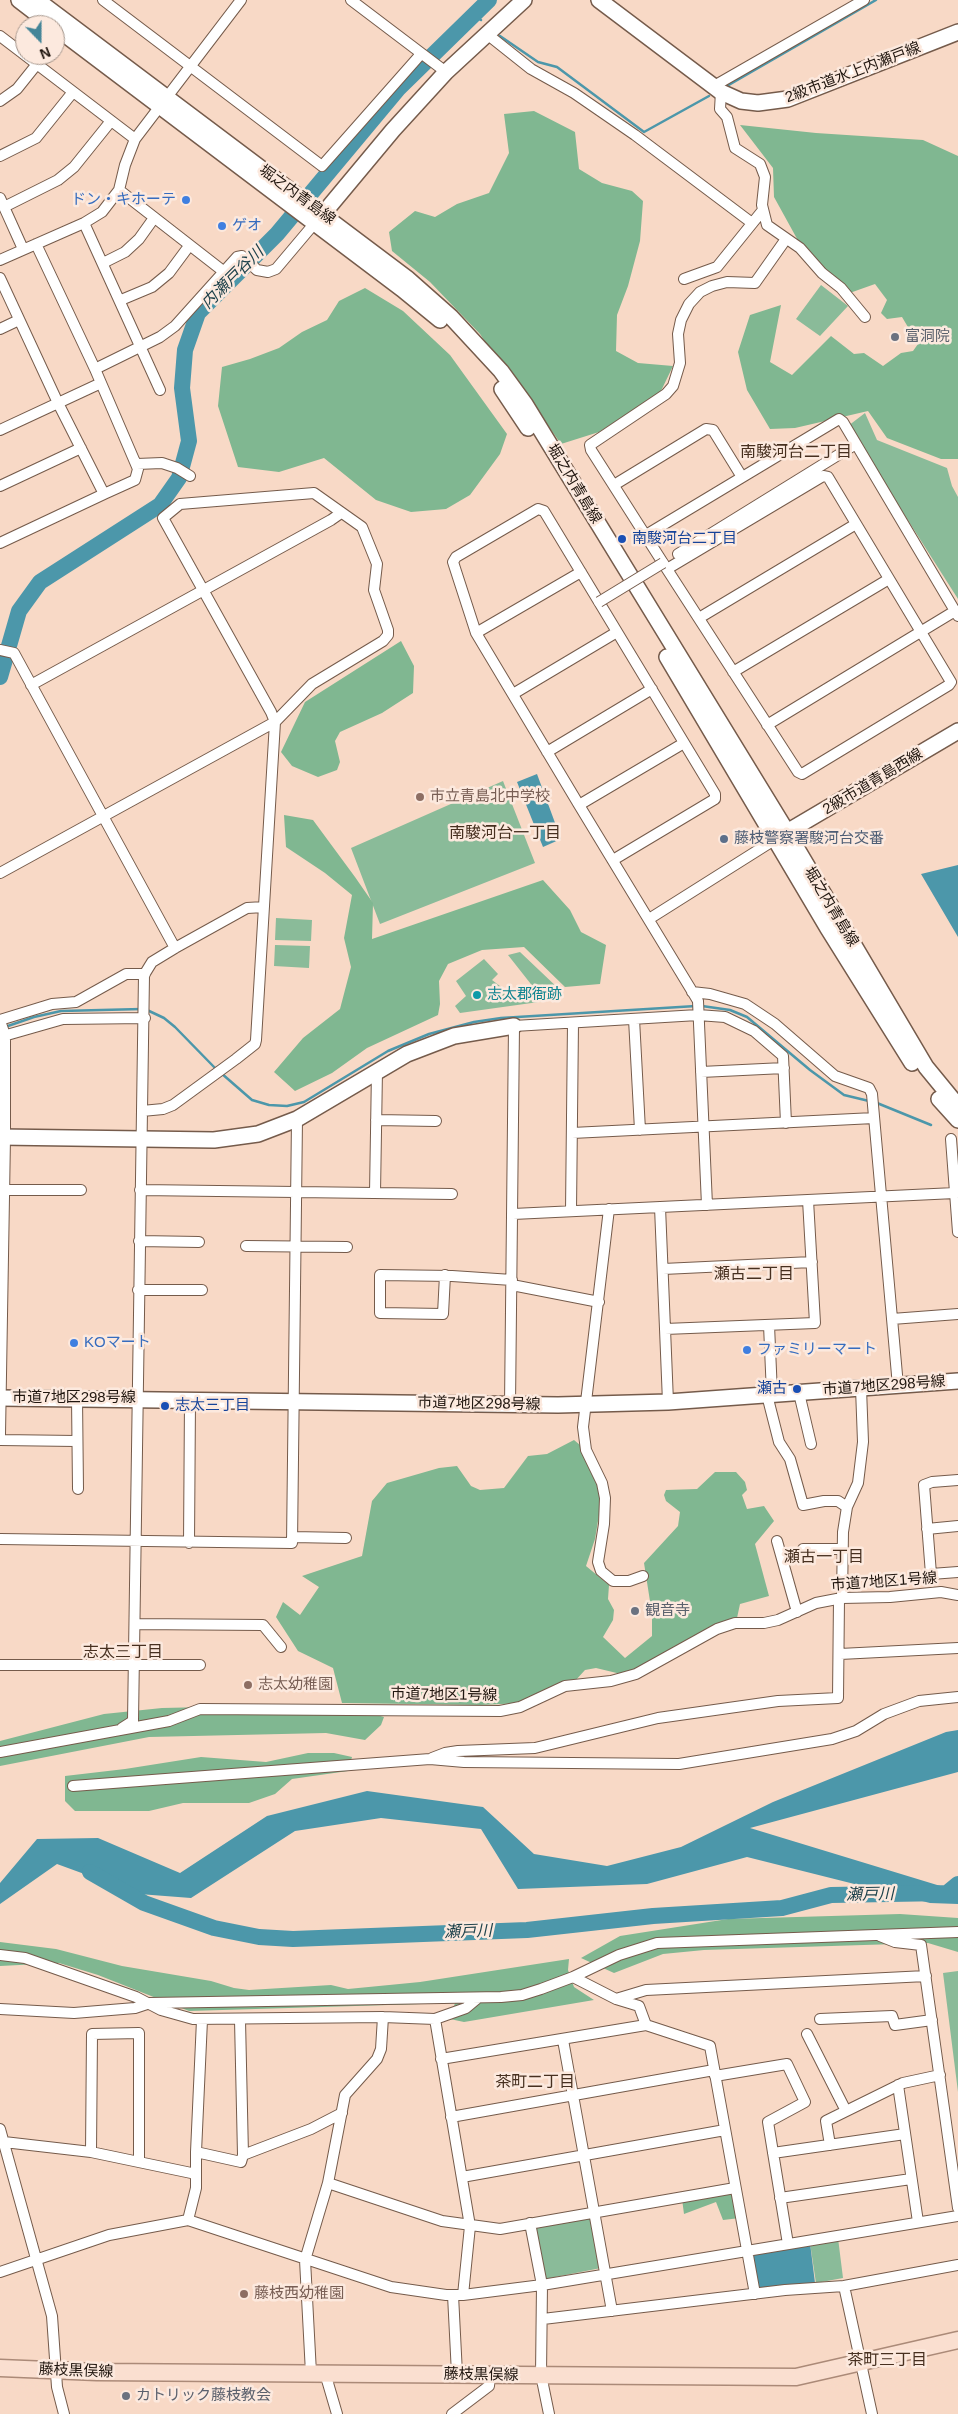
<!DOCTYPE html>
<html>
<head>
<meta charset="utf-8">
<style>
  body { margin:0 }
  #map { position:relative; width:958px; height:2414px; overflow:hidden; background:#f8d9c6; font-family:Helvetica,sans-serif }
  canvas { display:block }
  .north { position:absolute; left:15px; top:15px; width:50px; height:50px; box-sizing:border-box; background:#fce9de; border:1px solid #a4958b; border-radius:50%; rotate:158deg; font-size:14px; font-weight:700; line-height:20px; text-align:center; color:#20160f }
  .north::after { content:''; display:block; margin:auto; width:18px; height:22px; background:#448598; clip-path:polygon(50% 0,100% 100%,50% 72%,0 100%) }
</style>
</head>
<body>
<div id="map">
<canvas width="958" height="2414"></canvas>
<div class="north">N</div>
</div>
<script>
const c = document.querySelector('canvas').getContext('2d');
c.lineJoin = 'round';
function fillPath(path, color) {
  c.fillStyle = color;
  c.fill(path, 'evenodd');
}
function poly(rows) {
  const path = new Path2D();
  for (const r of rows) {
    path.moveTo(r[0], r[1]);
    for (let i = 2; i < r.length; i += 2) path.lineTo(r[i], r[i + 1]);
  }
  return path;
}
function strokePath(path, color, width, dash) {
  c.strokeStyle = color;
  c.lineWidth = width;
  c.lineCap = dash ? 'butt' : 'round';
  c.setLineDash(dash || []);
  c.stroke(path);
}
function drawText(font, color, halo, rows, align = 'center') {
  c.font = font + ' Helvetica,"Noto Sans JP",sans-serif';
  c.lineWidth = 5;
  c.setLineDash([]);
  c.textBaseline = 'middle';
  c.strokeStyle = halo;
  c.fillStyle = color;
  for (const [text, x, y, turn = 0] of rows) {
    c.save();
    c.translate(x, y);
    c.rotate((+turn || 0) * Math.PI / 180);
    c.textAlign = isNaN(turn) ? turn : align;
    if (halo) c.strokeText(text, 0, 0);
    c.fillText(text, 0, 0);
    c.restore();
  }
}
fillPath(poly([
  [821,285,848,306,820,336,796,319],
  [865,413,877,440,947,468,952,486,958,497,958,599,848,426],
  [503,781,535,863,380,924,351,848],
  [276,918,312,920,311,941,275,940],
  [275,945,310,946,309,968,274,966],
  [520,952,559,989,553,1000,460,1013,455,1006,466,996,456,981,484,959,498,974,492,980,517,999,534,988,508,955],
  [958,1971,958,2092,943,1973],
  [592,2217,601,2268,545,2279,535,2228],
  [838,2238,843,2278,816,2283,810,2243]
]), '#8abb99');
fillPath(poly([
  [534,111,575,132,579,169,602,183,632,191,643,201,640,241,628,286,617,315,616,351,638,363,673,366,660,393,599,432,561,444,521,387,496,358,480,334,430,282,392,251,389,232,415,211,435,217,457,204,489,193,509,153,504,114],
  [740,125,816,133,923,140,958,156,958,459,941,459,887,438,868,411,795,428,770,429,747,390,738,352,750,315,781,305,770,362,792,375,831,336,854,354,864,353,883,366,901,353,913,351,918,344,902,317,887,319,881,313,887,300,875,284,844,295,817,275,774,197,773,168],
  [365,288,403,311,450,355,507,434,500,454,470,495,446,509,411,512,376,500,324,458,279,472,238,467,218,406,222,367,250,359,279,348,302,332,327,320,339,301],
  [401,641,414,666,413,693,382,713,340,732,335,741,340,762,337,770,318,777,292,766,281,752,305,702],
  [284,815,313,820,355,877,373,903,372,939,543,880,570,910,581,932,606,945,600,984,565,987,524,947,482,950,448,964,439,981,440,1004,438,1015,367,1048,332,1073,295,1091,274,1072,303,1038,340,1009,351,967,344,938,352,895,325,873,286,847],
  [574,1440,580,1445,599,1489,600,1509,595,1539,586,1566,609,1585,608,1599,614,1610,613,1620,603,1637,625,1658,652,1636,652,1614,644,1563,678,1526,680,1512,666,1501,664,1495,666,1490,697,1489,715,1472,736,1472,745,1482,747,1490,742,1495,747,1509,764,1506,774,1521,755,1544,769,1596,740,1604,737,1618,625,1675,596,1668,585,1670,575,1681,523,1703,480,1705,342,1703,333,1668,298,1651,276,1617,283,1602,300,1615,319,1587,302,1576,362,1556,372,1501,387,1483,439,1468,457,1466,471,1486,480,1490,504,1488,528,1456,547,1454],
  [339,1704,384,1717,381,1725,365,1740,326,1733,149,1737,0,1766,0,1741,104,1714,162,1708],
  [308,1753,334,1753,352,1757,348,1771,292,1779,275,1794,249,1803,183,1803,149,1811,75,1811,65,1801,65,1776,125,1769,201,1757,266,1762],
  [900,1914,958,1918,958,1952,928,1943,704,1950,663,1954,614,1973,581,1958,620,1936,728,1919],
  [0,1942,56,1949,122,1966,211,1981,234,1988,249,1990,331,1985,348,1989,420,1982,569,1959,568,1970,574,1987,594,2000,464,2022,450,2019,455,2003,189,2011,98,1975,59,1963,0,1966],
  [736,2191,740,2218,723,2220,716,2202,684,2214,682,2199]
]), '#80b791');
fillPath(poly([
  [537,774,561,839,543,847,517,782],
  [958,865,958,937,921,874],
  [958,1730,958,1772,750,1828,947,1888,958,1892,958,1904,930,1903,747,1857,647,1884,518,1889,481,1829,381,1818,295,1831,191,1898,139,1894,57,1864,0,1904,0,1883,37,1839,98,1838,180,1873,267,1816,367,1791,483,1807,534,1854,607,1866,681,1847,773,1802,946,1732],
  [810,2243,815,2283,756,2290,752,2254]
]), '#4c97aa');
strokePath(poly([
  [473,15,481,20],
  [500,36,538,62,557,67,644,132,709,96],
  [727,86,876,0],
  [702,1006,730,1010,747,1017,810,1070,844,1095,869,1101],
  [147,1010,164,1018,175,1027,216,1069],
  [5,1027,34,1017,61,1011,142,1009],
  [221,1073,252,1100,269,1105,287,1106,304,1102,388,1051,429,1034,474,1022,501,1018,696,1006],
  [877,1103,931,1125]
]), '#4c97aa', 2.5);
strokePath(poly([
  [0,677,19,611,40,582,160,505,179,478,189,441,182,388,185,350,198,313,277,234,398,89,489,0],
  [90,1872,144,1903,214,1928,259,1937,293,1939,527,1930,653,1916,782,1908,831,1895,947,1893,958,1884]
]), '#4c97aa', 16);
const street = poly([
  [103,0,322,166,421,54],
  [351,0,446,72],
  [487,34,531,69,574,93,635,135,752,223],
  [0,36,135,139],
  [714,86,864,0],
  [721,92,720,109,727,117,735,148,760,164,765,177,762,205,767,225,800,248,822,273,841,288,865,317],
  [0,101,17,89,37,64],
  [0,156,36,138,73,92],
  [119,190,223,271],
  [0,198,23,249],
  [4,207,58,180,74,167,111,121],
  [84,223,160,390],
  [36,244,95,369,138,469,135,480,104,494],
  [0,260,84,223,102,212,119,190,125,165,135,139,241,0],
  [103,263,125,252,139,239,154,218],
  [0,278,58,403,104,494,0,543],
  [684,279,717,267,763,210],
  [121,300,152,287,169,273,189,246],
  [0,329,19,320],
  [95,369,160,337,175,326,237,257,242,256,257,270,268,272,276,269,319,218],
  [0,430,101,383],
  [137,464,162,463,177,468,190,476],
  [614,485,706,429,713,430,742,477],
  [0,486,81,448],
  [646,535,839,419,843,422,958,616],
  [678,554,856,444],
  [667,569,823,476,828,477,951,682,949,685,802,774,798,772,663,563,591,450,590,445,666,394,673,386,680,363,678,334,681,320,689,304,700,292,712,286,727,282,755,283,786,239],
  [699,618,856,524],
  [476,633,581,572],
  [0,650,14,653,175,948],
  [733,672,889,579],
  [31,685,331,520,341,513],
  [513,694,617,632],
  [767,725,955,611],
  [547,752,652,689],
  [579,805,684,743],
  [613,860,715,799,715,794,544,511,538,509,456,557,453,562,476,633,579,805,698,1001,707,1205],
  [0,873,275,722,312,684,383,641,388,635,388,630,374,590,377,564,362,527,314,493,180,504,163,518,271,712,275,722,256,1040,255,1044,236,1059,173,1105,163,1109,142,1111],
  [649,919,779,837],
  [692,992,710,994,745,1004,775,1024,835,1076,869,1088,872,1094,898,1386],
  [634,1019,640,1130],
  [0,1020,52,1004,76,1002,126,974,145,974],
  [0,1021,5,1035,5,1137,0,1435],
  [0,1037,63,1019,145,1018],
  [701,1072,784,1068],
  [376,1120,436,1121],
  [572,1133,874,1118],
  [951,1139,958,1232],
  [4,1190,81,1190],
  [140,1190,452,1194],
  [375,1193,377,1070],
  [660,1207,668,1402],
  [609,1209,583,1427,586,1450,602,1483,605,1498,604,1524,598,1562,601,1571,613,1581,629,1581,643,1576],
  [571,1211,573,1023],
  [513,1214,955,1193],
  [139,1241,199,1242],
  [246,1246,347,1247],
  [663,1269,812,1262],
  [445,1275,443,1314,380,1313,380,1275,452,1276,512,1280],
  [512,1285,599,1302],
  [138,1290,202,1290],
  [892,1319,958,1314],
  [769,1325,772,1394],
  [665,1329,815,1323,808,1200],
  [799,1393,811,1444],
  [767,1395,779,1442,790,1459,803,1505,824,1501,838,1501,847,1507],
  [77,1398,78,1489],
  [510,1405,514,1026,698,1015,725,1017,754,1031,783,1056,786,1123],
  [0,1440,76,1441],
  [958,1480,932,1482,924,1485,931,1574,958,1572],
  [927,1529,958,1526],
  [292,1537,346,1538],
  [0,1539,292,1543,297,1119],
  [777,1541,797,1612],
  [189,1543,190,1400],
  [803,1549,843,1549],
  [842,1598,843,1532,847,1507,858,1483,863,1442,861,1388],
  [135,1624,263,1625,281,1647],
  [840,1654,958,1648],
  [0,1665,200,1665],
  [122,1728,133,1721,144,975,152,962,175,948,247,908,264,907],
  [0,1752,169,1721,200,1709,500,1711,520,1707,565,1686,611,1681,636,1674,717,1629,735,1623,764,1623,778,1620,816,1603,842,1598,890,1597,941,1592,958,1595],
  [432,1758,445,1753,458,1751,535,1748,658,1718,778,1701,838,1698,839,1599],
  [73,1786,430,1759,464,1762,679,1764,832,1739,856,1731,884,1714,919,1701,958,1697],
  [880,1936,895,1942,921,1945,958,2208],
  [0,1955,25,1958,136,1997,161,2010,193,2019,383,2017,435,2019],
  [573,1977,616,1999,639,2006,646,2025,710,2046,755,2294],
  [616,1999,646,1990,926,1976],
  [0,2009,74,2013,135,2008,150,2003,501,1997,522,1995,541,1989,573,1977,619,1955,657,1943,958,1932],
  [820,2019,892,2016,895,2025,932,2020],
  [807,2034,846,2111],
  [563,2040,612,2311],
  [441,2059,646,2025],
  [715,2076,787,2064,805,2102,768,2122,788,2244],
  [898,2085,918,2222],
  [451,2117,714,2070],
  [0,2129,52,2316,57,2387,64,2414],
  [4,2142,91,2152,196,2174],
  [830,2145,826,2121,903,2083,940,2075],
  [91,2152,92,2034,139,2033,139,2162],
  [196,2152,241,2162,243,2155,240,2020],
  [773,2153,905,2134],
  [243,2155,311,2129,342,2113],
  [462,2177,725,2130],
  [328,2183,442,2221,500,2229,735,2188],
  [780,2198,911,2179],
  [188,2220,196,2188,196,2152,202,2020],
  [530,2223,542,2285,541,2375,549,2414],
  [0,2272,109,2235,188,2220,391,2287,446,2295,463,2295,542,2285,958,2216],
  [844,2286,872,2414],
  [453,2295,457,2374],
  [463,2295,470,2226,435,2019,466,2008,478,1998],
  [543,2319,785,2290,844,2286,958,2265],
  [311,2373,305,2260,328,2183,345,2095,377,2059,381,2049,383,2017],
  [325,2373,337,2414],
  [452,2414,489,2386,490,2375]
]);
const secondary = poly([
  [19,0,45,20],
  [37,0,408,279,451,317,501,371,525,404,787,832,926,1067,958,1106],
  [599,0,721,92,741,101,758,103,788,99,958,32],
  [55,27,402,289,440,320],
  [323,214,393,130,446,72,524,0],
  [502,389,528,428],
  [667,657,827,927,912,1063],
  [787,832,958,731],
  [939,1099,958,1120],
  [0,1137,214,1140,258,1134,297,1119,407,1054,454,1036,514,1026],
  [0,1398,558,1405,668,1402,958,1381]
]);
const primary = poly([
  [0,2368,97,2372,796,2377,958,2340]
]);
strokePath(street, '#755b4b', 12);
strokePath(secondary, '#755b4b', 18);
strokePath(primary, '#ab8a78', 19);
strokePath(street, '#fff', 10);
strokePath(secondary, '#fff', 15);
strokePath(primary, '#fadfd0', 16);
const streetBridge = poly([
  [599,602,663,563]
]);
strokePath(streetBridge, '#755b4b', 12, []);
strokePath(streetBridge, '#fff', 10);
for (const [x, y, r, color] of [
  [186,200,5,"#3f7fe0"],
  [222,226,5,"#3f7fe0"],
  [895,337,5,"#6b7280"],
  [622,539,5,"#1a4fb4"],
  [420,797,5,"#8d6e63"],
  [724,839,5,"#5c6f8a"],
  [477,995,5,"#0f9aa8"],
  [74,1343,5,"#3f7fe0"],
  [747,1350,5,"#3f7fe0"],
  [797,1389,5,"#1a4fb4"],
  [165,1406,5,"#1a4fb4"],
  [635,1611,5,"#6b7280"],
  [248,1685,5,"#8d6e63"],
  [244,2294,5,"#8d6e63"],
  [126,2396,5,"#6b7280"]
]) {
  const dot = new Path2D();
  dot.arc(x, y, r, 0, 2 * Math.PI);
  c.fillStyle = color;
  c.fill(dot);
  strokePath(dot, '#fce9de', 2);
}
drawText('15px', '#20160f', '#fce9de', [
  ["2級市道水上内瀬戸線",853,73,-21],
  ["堀之内青島線",297,195,36],
  ["堀之内青島線",574,484,59],
  ["2級市道青島西線",873,782,-31],
  ["堀之内青島線",831,907,59],
  ["市道7地区298号線",884,1386,-4],
  ["市道7地区298号線",74,1398],
  ["市道7地区298号線",479,1404,1],
  ["市道7地区1号線",884,1582,-4],
  ["市道7地区1号線",444,1695,1],
  ["藤枝黒俣線",76,2371,2],
  ["藤枝黒俣線",481,2375,1]
]);
drawText('15px', '#366cbe', '#fce9de', [
  ["ドン・キホーテ",176,200,"right"],
  ["ゲオ",232,226],
  ["KOマート",84,1343],
  ["ファミリーマート",757,1350]
], 'left');
drawText('15px', '#5b616d', '#fce9de', [
  ["富洞院",905,337],
  ["観音寺",645,1611],
  ["カトリック藤枝教会",136,2396]
], 'left');
drawText('15px', '#164399', '#fce9de', [
  ["南駿河台二丁目",632,539],
  ["瀬古",787,1389,"right"],
  ["志太三丁目",175,1406]
], 'left');
drawText('15px', '#785e54', '#fce9de', [
  ["市立青島北中学校",430,797],
  ["志太幼稚園",258,1685],
  ["藤枝西幼稚園",254,2294]
], 'left');
drawText('15px', '#4e5e75', '#fce9de', [
  ["藤枝警察署駿河台交番",734,839]
], 'left');
drawText('15px', '#0d838f', '#fce9de', [
  ["志太郡衙跡",487,995]
], 'left');
drawText('italic 16px', '#1e424b', '#fce9de', [
  ["内瀬戸谷川",233,278,-45],
  ["瀬戸川",870,1895,-1],
  ["瀬戸川",468,1932,-2]
]);
drawText('16px', '#473020', '#fce9de', [
  ["南駿河台二丁目",796,453],
  ["南駿河台一丁目",505,834],
  ["瀬古二丁目",754,1275],
  ["瀬古一丁目",824,1558],
  ["志太三丁目",123,1653],
  ["茶町二丁目",535,2083],
  ["茶町三丁目",887,2361]
]);
</script>
</body>
</html>
